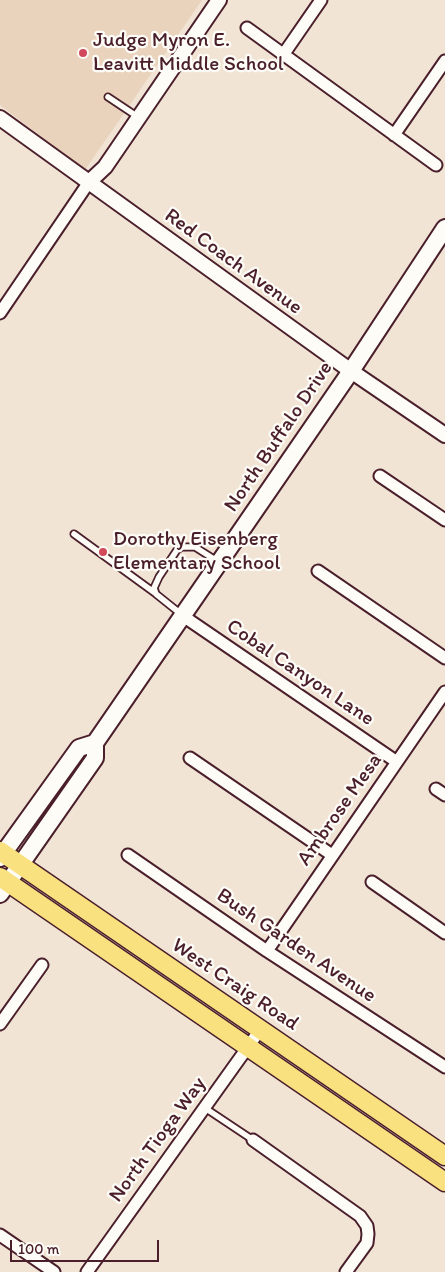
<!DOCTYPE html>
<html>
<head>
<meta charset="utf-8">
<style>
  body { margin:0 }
  #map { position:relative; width:445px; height:1272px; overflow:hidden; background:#f1e4d5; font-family:Itim,sans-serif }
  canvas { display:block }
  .scale { position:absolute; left:10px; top:1240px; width:149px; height:22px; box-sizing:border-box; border:2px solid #4a1f2b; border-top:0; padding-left:6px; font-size:15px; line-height:18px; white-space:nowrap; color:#4a1f2b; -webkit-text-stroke:4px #fdfcf7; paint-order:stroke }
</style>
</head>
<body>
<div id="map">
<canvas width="445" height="1272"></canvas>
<div class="scale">100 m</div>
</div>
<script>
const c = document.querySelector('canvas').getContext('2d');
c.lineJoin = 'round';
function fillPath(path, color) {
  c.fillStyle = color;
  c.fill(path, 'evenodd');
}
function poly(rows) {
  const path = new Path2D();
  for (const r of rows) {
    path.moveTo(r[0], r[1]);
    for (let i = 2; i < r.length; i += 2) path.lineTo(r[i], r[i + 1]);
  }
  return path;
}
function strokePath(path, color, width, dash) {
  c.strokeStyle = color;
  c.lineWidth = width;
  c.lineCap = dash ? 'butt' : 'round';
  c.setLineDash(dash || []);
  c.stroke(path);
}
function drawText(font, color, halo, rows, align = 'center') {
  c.font = font + ' Itim,sans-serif';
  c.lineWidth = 4.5;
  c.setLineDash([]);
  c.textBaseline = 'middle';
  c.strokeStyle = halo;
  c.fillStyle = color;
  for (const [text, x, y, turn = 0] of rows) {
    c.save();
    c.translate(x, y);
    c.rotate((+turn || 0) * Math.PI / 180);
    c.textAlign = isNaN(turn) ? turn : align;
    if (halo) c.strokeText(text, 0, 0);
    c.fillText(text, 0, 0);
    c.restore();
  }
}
fillPath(poly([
  [0,0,202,0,85,170,0,105]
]), '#e9d3bd');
const service = poly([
  [108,97,132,113],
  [74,534,155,593],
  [181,614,156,594,154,588,159,577,177,550,182,547,195,547,217,561],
  [205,1108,253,1140]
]);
const minor = poly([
  [247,28,436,165],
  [283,55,321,0],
  [394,135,445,61],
  [0,313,89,182],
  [380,476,445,520],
  [318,571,445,658],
  [183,616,397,762],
  [190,758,332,855],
  [436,789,445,795],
  [128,855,267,951,445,1067],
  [372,882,445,933],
  [267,951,445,692],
  [0,1024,42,965],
  [253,1140,360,1216,367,1226,368,1234,367,1243,346,1272],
  [0,1235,54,1272],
  [87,1272,260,1030]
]);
const tertiary = poly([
  [0,118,351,371,445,435],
  [89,182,105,167,219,0]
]);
const secondary = poly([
  [0,858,79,748,95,743],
  [0,894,95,758,95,743,351,371,445,228]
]);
const primary = poly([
  [0,851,445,1156],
  [0,877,445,1182]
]);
strokePath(service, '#4a1f2b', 9);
strokePath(minor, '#4a1f2b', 15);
strokePath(tertiary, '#4a1f2b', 18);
strokePath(secondary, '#4a1f2b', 20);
strokePath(primary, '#4a1f2b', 21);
strokePath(service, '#fdfcf7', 5.5);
strokePath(minor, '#fdfcf7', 11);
strokePath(tertiary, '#fdfcf7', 14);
strokePath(secondary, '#fdfcf7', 16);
strokePath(primary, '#fae180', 18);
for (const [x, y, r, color] of [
  [83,53,5,"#d1495b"],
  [103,552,5,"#d1495b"]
]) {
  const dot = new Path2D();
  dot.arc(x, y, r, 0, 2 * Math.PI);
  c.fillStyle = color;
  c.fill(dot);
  strokePath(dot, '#fdfcf7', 2);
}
drawText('21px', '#4a1f2b', '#fdfcf7', [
  ["Judge Myron E.",93,41],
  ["Leavitt Middle School",93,65],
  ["Dorothy Eisenberg",113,540],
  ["Elementary School",113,564]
], 'left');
drawText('21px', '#4a1f2b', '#fdfcf7', [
  ["Red Coach Avenue",233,262,36],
  ["North Buffalo Drive",279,437,-56],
  ["Cobal Canyon Lane",300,673,34],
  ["Ambrose Mesa",340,810,-55],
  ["Bush Garden Avenue",296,946,34],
  ["West Craig Road",235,985,34],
  ["North Tioga Way",158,1140,-54]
]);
</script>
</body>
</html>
